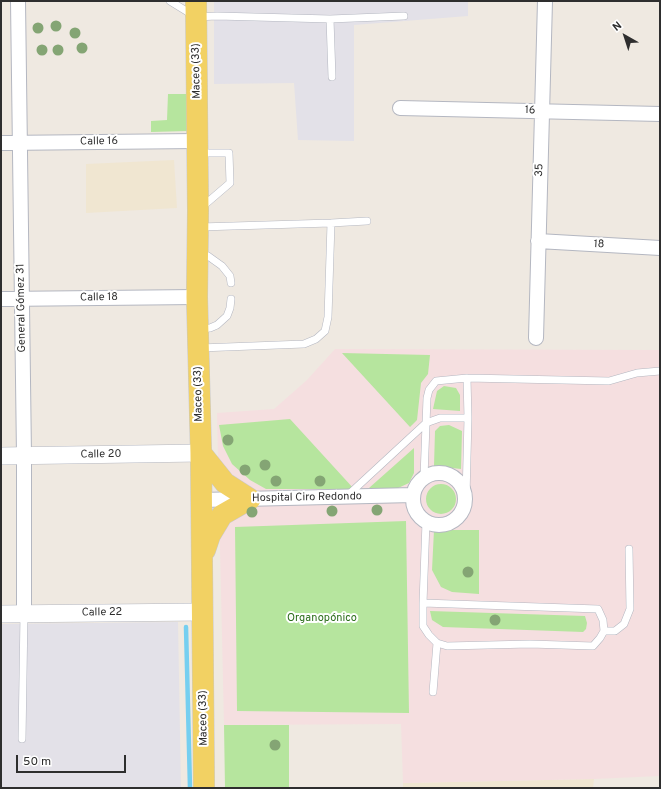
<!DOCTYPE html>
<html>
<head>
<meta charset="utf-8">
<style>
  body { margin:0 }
  #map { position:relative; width:661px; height:789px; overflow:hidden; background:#efe9e1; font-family:Overpass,sans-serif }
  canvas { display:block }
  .frame { position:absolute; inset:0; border:2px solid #2e2e2e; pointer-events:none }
  .north { position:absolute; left:605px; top:16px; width:40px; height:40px; -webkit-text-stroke:3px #fff; paint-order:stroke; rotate:321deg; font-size:11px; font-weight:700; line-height:16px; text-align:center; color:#2e2e2e }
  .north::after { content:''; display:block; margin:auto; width:14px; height:18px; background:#2e2e2e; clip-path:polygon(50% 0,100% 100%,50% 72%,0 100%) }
  .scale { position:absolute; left:16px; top:755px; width:110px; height:18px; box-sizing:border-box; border:2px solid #2e2e2e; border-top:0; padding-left:5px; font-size:12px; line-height:14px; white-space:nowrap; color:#2e2e2e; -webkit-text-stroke:3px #fff; paint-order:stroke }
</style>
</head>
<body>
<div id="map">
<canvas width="661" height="789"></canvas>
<div class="frame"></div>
<div class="north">N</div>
<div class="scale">50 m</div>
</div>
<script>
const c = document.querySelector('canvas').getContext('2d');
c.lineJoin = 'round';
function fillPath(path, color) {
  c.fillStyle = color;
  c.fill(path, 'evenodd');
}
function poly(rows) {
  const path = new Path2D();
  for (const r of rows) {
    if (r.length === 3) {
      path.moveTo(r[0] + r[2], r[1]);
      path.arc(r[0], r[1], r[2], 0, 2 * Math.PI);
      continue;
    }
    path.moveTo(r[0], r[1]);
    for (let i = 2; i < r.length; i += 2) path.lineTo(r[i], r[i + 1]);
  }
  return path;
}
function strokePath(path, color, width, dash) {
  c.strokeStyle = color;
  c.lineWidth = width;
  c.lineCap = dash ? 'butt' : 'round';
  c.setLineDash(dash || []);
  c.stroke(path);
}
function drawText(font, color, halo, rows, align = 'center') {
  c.font = font + ' Overpass,sans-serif';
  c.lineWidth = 4;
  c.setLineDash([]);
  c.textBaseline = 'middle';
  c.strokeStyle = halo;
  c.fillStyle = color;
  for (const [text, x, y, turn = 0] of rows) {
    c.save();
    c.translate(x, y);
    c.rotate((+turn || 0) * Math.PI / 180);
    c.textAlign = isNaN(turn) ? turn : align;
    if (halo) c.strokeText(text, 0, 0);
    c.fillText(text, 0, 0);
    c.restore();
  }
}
fillPath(poly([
  [214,1,468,1,468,16,354,25,354,141,298,140,294,83,214,84],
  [178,622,181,788,1,788,1,624]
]), '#e3e1e8');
fillPath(poly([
  [174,160,177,208,86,213,86,164],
  [594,779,593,788,403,788,403,783]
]), '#f0e6d1');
fillPath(poly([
  [335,349,660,350,660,776,594,779,403,783,401,724,224,725,217,413,274,409,307,380]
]), '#f5dfe0');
fillPath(poly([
  [168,94,187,94,187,131,151,132,151,121,167,120],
  [342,353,430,355,428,374,421,383,417,420,410,427],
  [444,386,456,388,460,395,460,411,433,409,437,391],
  [290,419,354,489,266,489,250,480,232,464,223,446,219,425],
  [449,425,462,431,461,469,434,466,435,431,440,426],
  [414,448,414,473,409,483,396,489,369,488],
  [441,499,15],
  [406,521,409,713,237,711,235,527],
  [434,530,479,530,479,594,452,592,441,587,432,570],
  [430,611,585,616,587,623,586,629,583,632,443,627,432,620],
  [224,725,289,725,289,788,225,788]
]), '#b6e59e');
strokePath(poly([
  [186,627,190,788]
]), '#75cff0', 4.5);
const service = poly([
  [170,1,196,17,217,16,330,19,332,77],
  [330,19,404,16],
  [199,153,229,153,230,183,202,207],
  [200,227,331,223,367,221],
  [200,254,208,256,222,266,230,276,231,283],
  [200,329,210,328,217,325,227,316,230,308,231,299],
  [200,348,304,344,316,339,325,331,328,317,331,223],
  [424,477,427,398,429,390,436,381,467,378,609,381,637,373,660,371],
  [347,496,426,423,440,418,468,418],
  [466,497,468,418,467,378],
  [423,603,598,609,603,620,604,631,600,638,593,646,530,644,447,646,437,643,429,635,423,626,423,603,426,522],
  [604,631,615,631,624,624,630,609,629,549],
  [433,692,437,643],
  [22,739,24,614]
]);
const minor = poly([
  [18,1,24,456,24,614],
  [400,108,660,114],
  [1,143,197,141],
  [538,241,660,248],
  [1,299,197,297],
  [536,338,545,1],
  [439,499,26],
  [201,500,413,495]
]);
const tertiary = poly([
  [1,456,201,453],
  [1,614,203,612]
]);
const primary = poly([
  [196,1,198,211,197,297,201,453,204,788],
  [201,453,225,483,250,499,222,515,210,535,205,550]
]);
strokePath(service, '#b4b7c1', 8);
strokePath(minor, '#b4b7c1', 16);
strokePath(tertiary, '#b4b7c1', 18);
strokePath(primary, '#c9c9c9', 22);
strokePath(service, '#fff', 7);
strokePath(minor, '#fff', 14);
strokePath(tertiary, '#fff', 17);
strokePath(primary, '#f2d163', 21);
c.fillStyle = '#84a574';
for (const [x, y] of [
  [56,26],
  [38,28],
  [75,33],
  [82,48],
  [42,50],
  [58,50],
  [228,440],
  [265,465],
  [245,470],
  [276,481],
  [320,481],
  [377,510],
  [332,511],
  [252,512],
  [468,572],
  [495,620],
  [275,745]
]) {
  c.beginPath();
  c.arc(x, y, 5.5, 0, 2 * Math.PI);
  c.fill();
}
drawText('11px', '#2e2e2e', '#fff', [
  ["Maceo (33)",197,71,-91],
  ["16",530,111,1],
  ["Calle 16",99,142,-1],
  ["35",540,170,-89],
  ["18",599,245,3],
  ["Calle 18",99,298,-1],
  ["General Gómez 31",22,308,-91],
  ["Maceo (33)",199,394,-91],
  ["Calle 20",101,455,-1],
  ["Hospital Ciro Redondo",307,498,-1],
  ["Calle 22",102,613,-1],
  ["Maceo (33)",204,718,-91]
]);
drawText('11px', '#2c6e1b', '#fff', [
  ["Organopónico",322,619]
]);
</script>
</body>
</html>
